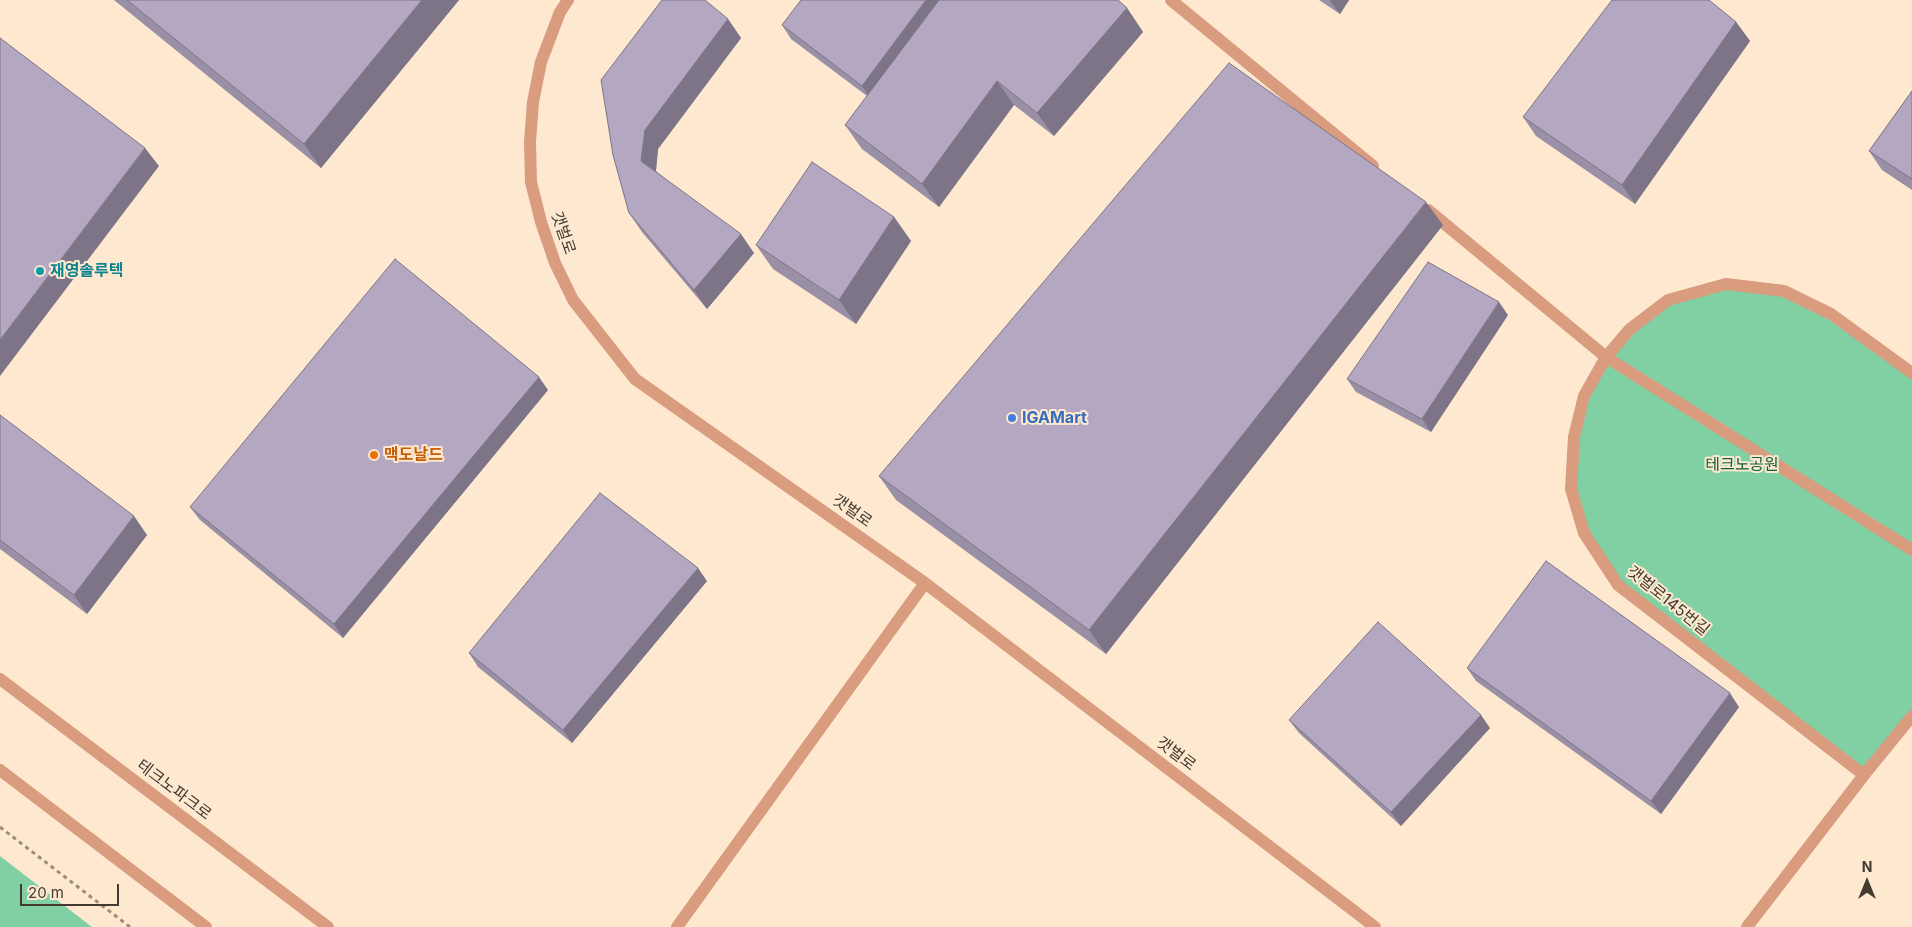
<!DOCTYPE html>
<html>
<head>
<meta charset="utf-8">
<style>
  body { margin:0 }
  #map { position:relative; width:1912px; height:927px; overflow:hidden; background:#fee9d0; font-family:Inter,sans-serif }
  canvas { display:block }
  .north { position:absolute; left:1842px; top:857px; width:50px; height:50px; -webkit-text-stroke:4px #fee9d0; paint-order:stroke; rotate:0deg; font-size:14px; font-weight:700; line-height:20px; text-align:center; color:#433b31 }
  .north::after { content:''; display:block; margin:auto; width:18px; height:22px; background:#433b31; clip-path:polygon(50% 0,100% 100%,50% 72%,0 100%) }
  .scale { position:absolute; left:20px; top:884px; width:99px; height:22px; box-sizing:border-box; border:2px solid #433b31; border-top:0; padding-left:6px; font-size:15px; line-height:18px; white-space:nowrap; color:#433b31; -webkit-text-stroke:4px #fee9d0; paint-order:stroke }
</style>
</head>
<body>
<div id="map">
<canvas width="1912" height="927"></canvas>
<div class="north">N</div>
<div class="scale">20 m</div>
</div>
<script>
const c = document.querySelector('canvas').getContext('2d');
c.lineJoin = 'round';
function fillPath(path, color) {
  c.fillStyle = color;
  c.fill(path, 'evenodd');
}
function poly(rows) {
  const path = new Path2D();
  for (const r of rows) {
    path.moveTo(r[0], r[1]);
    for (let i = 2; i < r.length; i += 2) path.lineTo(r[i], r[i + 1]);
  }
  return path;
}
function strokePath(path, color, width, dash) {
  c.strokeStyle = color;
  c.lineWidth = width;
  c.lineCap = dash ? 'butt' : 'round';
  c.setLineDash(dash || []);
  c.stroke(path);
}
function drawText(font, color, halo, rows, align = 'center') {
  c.font = font + ' Inter,"Noto Sans KR",sans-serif';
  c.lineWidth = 4;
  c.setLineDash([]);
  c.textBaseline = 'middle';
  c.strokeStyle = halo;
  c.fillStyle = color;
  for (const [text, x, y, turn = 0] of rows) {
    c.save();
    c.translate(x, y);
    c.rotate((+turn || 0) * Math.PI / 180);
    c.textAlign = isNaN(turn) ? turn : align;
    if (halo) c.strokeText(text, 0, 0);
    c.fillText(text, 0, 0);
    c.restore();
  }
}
fillPath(poly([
  [1726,284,1784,291,1912,373,1912,713,1864,775,1618,585,1584,533,1571,489,1574,437,1606,357,1668,300],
  [0,856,92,927,0,927]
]), '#80d0a3');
strokePath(poly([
  [0,827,130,927]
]), '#9b8d7c', 3, [4, 4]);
strokePath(poly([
  [1171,0,1373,166],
  [1428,210,1606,357,1912,550]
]), '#d99c7f', 12);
strokePath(poly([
  [568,0,560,12,541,62,533,102,530,142,531,182,541,222,555,263,573,300,635,379,925,583,1375,927],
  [1864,775,1618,585,1584,533,1571,489,1574,437,1584,396,1606,357,1630,329,1668,300,1726,284,1784,291,1831,314,1912,373],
  [677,927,925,583],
  [1747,927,1864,775,1912,716]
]), '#d99c7f', 12);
strokePath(poly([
  [0,679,328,927],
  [0,770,206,927]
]), '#d99c7f', 12);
fillPath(poly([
  [114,0,459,0,321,168],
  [1319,0,1349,0,1340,14],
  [1127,8,1143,32,1054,136,1014,105,939,207,862,149,845,125,867,96,791,39,782,25],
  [728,19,741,38,658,149,656,171,754,253,707,309,642,232,629,213,613,155],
  [1736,22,1750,41,1635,204,1536,136,1523,117],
  [1912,91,1912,190,1882,170,1869,151],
  [894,217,911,241,856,324,773,269,756,245],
  [1443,225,1106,654,896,500,879,476],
  [1508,315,1431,432,1356,392,1347,379],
  [548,390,343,638,200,520,190,507],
  [0,415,147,535,87,614,0,549],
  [707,581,572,743,478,667,469,653],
  [1467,668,1739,707,1661,814,1476,681],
  [1289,720,1490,728,1401,826,1299,733]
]), '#9a90a6');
fillPath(poly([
  [422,0,459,0,321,168,304,144],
  [926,0,945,0,871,99,862,86],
  [1331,0,1349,0,1340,14,1330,1],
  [1127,8,1143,32,1054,136,1037,113],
  [728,19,741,38,658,149,655,180,641,161,645,130],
  [1736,22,1750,41,1635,204,1622,185],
  [997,81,1014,105,939,207,922,184],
  [145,148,159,166,0,376,0,340],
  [1426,202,1443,225,1106,654,1089,630],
  [894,217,911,241,856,324,839,300],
  [741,234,754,253,707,309,694,290],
  [1499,302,1508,315,1431,432,1422,419],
  [539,377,548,390,343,638,334,624],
  [134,516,147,535,87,614,74,595],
  [698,568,707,581,572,743,563,730],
  [1730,693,1739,707,1661,814,1651,801],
  [1481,715,1490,728,1401,826,1391,812]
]), '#7d7587');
const building = poly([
  [127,0,422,0,304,144,127,0],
  [662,0,705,0,728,19,645,130,641,161,741,234,694,290,629,213,613,155,601,80,662,0],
  [801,0,926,0,862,86,782,25,801,0],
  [939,0,1118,0,1127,8,1037,113,997,81,922,184,845,125,939,0],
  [1612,0,1709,0,1736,22,1622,185,1523,117,1612,0],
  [0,38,145,148,0,340,0,38],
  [1229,63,1426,202,1089,630,879,476,1229,63],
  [1912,91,1912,179,1869,151,1912,91],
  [812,162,894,217,839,300,756,245,812,162],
  [395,259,539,377,334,624,190,507,395,259],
  [1428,262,1499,302,1422,419,1347,379,1428,262],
  [0,415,134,516,74,595,0,540,0,415],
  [600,493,698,568,563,730,469,653,600,493],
  [1546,561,1730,693,1651,801,1467,668,1546,561],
  [1378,622,1481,715,1391,812,1289,720,1378,622]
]);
fillPath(building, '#b3a7c1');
strokePath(building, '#7d7587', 1);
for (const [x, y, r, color] of [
  [40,271,5,"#0f9aa8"],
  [1012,418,5,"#3f7fe0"],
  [374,455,5,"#e8710a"]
]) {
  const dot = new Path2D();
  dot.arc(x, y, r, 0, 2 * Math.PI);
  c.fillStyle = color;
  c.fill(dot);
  strokePath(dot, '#fee9d0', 2);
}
drawText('16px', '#433b31', '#fee9d0', [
  ["갯벌로",563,233,71],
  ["갯벌로",852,511,35],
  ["갯벌로145번길",1668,601,39],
  ["갯벌로",1176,754,37],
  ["테크노파크로",174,790,37]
]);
drawText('bold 16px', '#0d838f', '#fee9d0', [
  ["재영솔루텍",50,271]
], 'left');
drawText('bold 16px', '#366cbe', '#fee9d0', [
  ["IGAMart",1022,418]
], 'left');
drawText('bold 16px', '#c56008', '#fee9d0', [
  ["맥도날드",384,455]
], 'left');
drawText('16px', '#10603d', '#fee9d0', [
  ["테크노공원",1742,465]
]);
</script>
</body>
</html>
